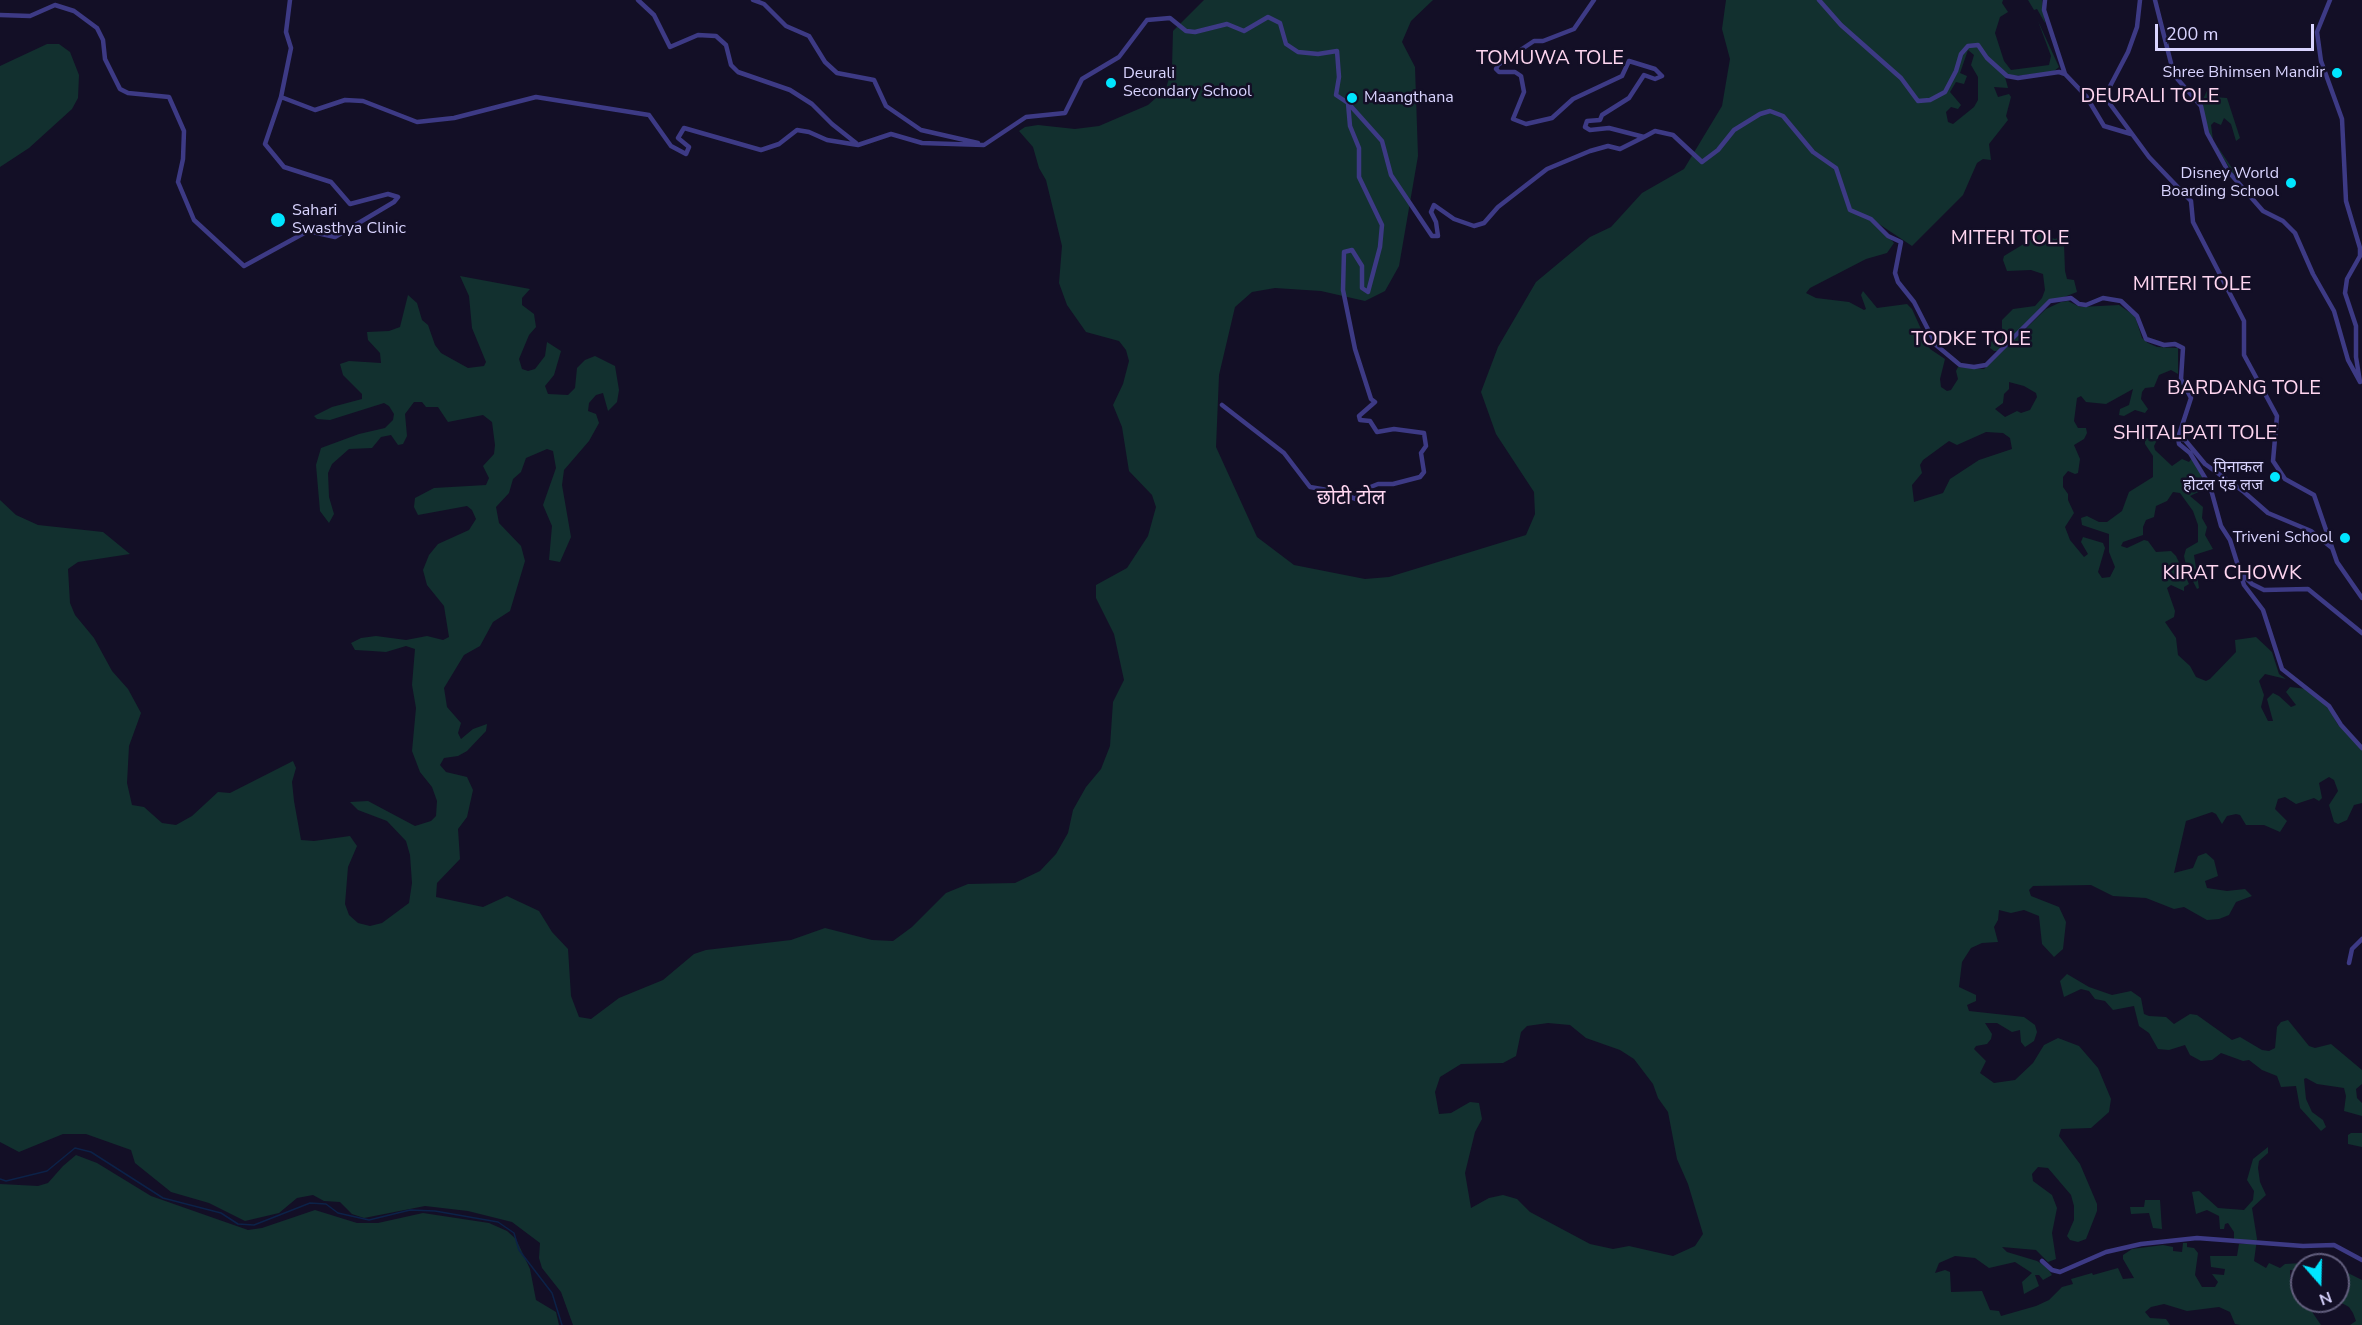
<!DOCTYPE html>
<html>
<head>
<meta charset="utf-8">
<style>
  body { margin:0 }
  #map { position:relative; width:2362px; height:1325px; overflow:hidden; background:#130f26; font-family:"Nunito Sans",sans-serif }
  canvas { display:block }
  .north { position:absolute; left:2290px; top:1253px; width:60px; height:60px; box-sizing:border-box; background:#130f26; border:2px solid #625e7d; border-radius:50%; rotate:160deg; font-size:16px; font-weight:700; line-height:24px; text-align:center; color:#d9d4ff }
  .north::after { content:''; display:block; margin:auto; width:21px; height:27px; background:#00e5ff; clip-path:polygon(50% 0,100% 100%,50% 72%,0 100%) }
  .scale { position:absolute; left:2155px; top:24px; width:159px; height:27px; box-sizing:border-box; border:3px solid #d9d4ff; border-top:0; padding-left:8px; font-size:18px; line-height:21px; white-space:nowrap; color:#d9d4ff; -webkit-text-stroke:4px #130f26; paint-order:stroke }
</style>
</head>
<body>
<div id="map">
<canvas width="2362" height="1325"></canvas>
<div class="north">N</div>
<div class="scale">200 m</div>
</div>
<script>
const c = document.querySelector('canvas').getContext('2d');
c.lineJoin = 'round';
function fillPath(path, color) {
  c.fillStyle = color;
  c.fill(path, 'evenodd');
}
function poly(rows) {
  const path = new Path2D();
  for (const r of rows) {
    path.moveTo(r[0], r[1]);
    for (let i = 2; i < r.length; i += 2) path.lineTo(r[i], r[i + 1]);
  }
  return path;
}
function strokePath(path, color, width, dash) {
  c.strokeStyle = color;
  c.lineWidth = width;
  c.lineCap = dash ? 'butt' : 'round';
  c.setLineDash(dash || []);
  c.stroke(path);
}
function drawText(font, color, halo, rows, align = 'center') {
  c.font = font + ' "Nunito Sans","Noto Sans Devanagari",sans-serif';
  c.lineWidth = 5;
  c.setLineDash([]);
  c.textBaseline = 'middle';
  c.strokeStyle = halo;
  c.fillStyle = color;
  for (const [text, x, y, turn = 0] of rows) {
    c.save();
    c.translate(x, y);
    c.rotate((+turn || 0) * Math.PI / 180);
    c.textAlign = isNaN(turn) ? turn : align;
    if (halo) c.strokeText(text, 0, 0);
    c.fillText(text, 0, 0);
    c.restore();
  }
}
fillPath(poly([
  [1204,0,1433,0,1411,21,1402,42,1415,67,1418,156,1399,266,1385,291,1365,301,1321,291,1275,288,1252,292,1235,307,1219,375,1216,447,1257,537,1294,565,1365,579,1389,577,1526,535,1535,514,1534,492,1496,434,1481,392,1498,347,1536,282,1590,237,1611,227,1642,193,1684,169,1722,106,1730,59,1722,29,1726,0,2003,0,2002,3,2008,12,2000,17,1995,33,2004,61,2011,70,2049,65,2051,56,2038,21,2059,67,2053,72,2005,77,2008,88,1994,87,1998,97,2009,94,2011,97,2006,116,2008,120,1989,144,1991,160,1983,159,1977,163,1963,195,1912,246,1876,222,1894,243,1887,253,1866,259,1810,288,1806,293,1816,298,1849,302,1864,310,1866,309,1861,295,1863,291,1877,308,1907,304,1912,309,1930,349,1945,359,1940,379,1941,387,1947,391,1951,390,1958,379,1956,371,1958,367,1984,369,2046,309,2061,302,2068,301,2080,307,2119,305,2135,316,2142,338,2148,343,2157,347,2178,348,2178,374,2171,370,2159,375,2154,387,2145,388,2142,392,2141,399,2148,409,2145,413,2135,410,2124,416,2119,415,2120,409,2129,405,2133,389,2106,404,2086,402,2081,396,2077,398,2074,421,2078,428,2086,428,2087,433,2084,439,2074,445,2080,459,2078,473,2075,474,2068,471,2063,477,2063,487,2068,494,2068,500,2074,513,2065,527,2070,540,2084,557,2088,554,2081,542,2083,537,2103,543,2105,548,2098,572,2102,578,2110,577,2115,567,2109,552,2109,534,2082,525,2081,518,2087,516,2099,522,2107,522,2122,511,2129,492,2153,477,2153,456,2145,444,2145,438,2157,440,2154,446,2155,450,2172,466,2182,459,2189,462,2192,458,2209,487,2190,496,2203,507,2202,518,2207,527,2205,535,2213,549,2194,555,2199,588,2197,589,2187,570,2184,556,2186,549,2198,542,2198,525,2193,511,2180,493,2173,492,2167,501,2156,506,2154,517,2146,520,2143,527,2143,535,2123,542,2121,546,2127,548,2144,540,2148,541,2156,552,2171,551,2176,556,2189,584,2184,587,2184,591,2171,585,2167,588,2175,611,2174,617,2165,622,2176,638,2178,655,2190,666,2196,677,2206,681,2210,679,2236,652,2235,640,2256,637,2272,652,2279,674,2286,679,2265,674,2259,681,2264,695,2261,707,2268,721,2273,721,2267,699,2273,693,2279,696,2291,707,2296,705,2286,692,2290,687,2307,689,2329,708,2338,725,2362,746,2362,803,2354,805,2347,820,2338,824,2334,822,2329,805,2338,791,2334,780,2329,777,2319,783,2322,798,2319,801,2314,798,2296,804,2285,797,2278,799,2275,809,2287,821,2280,832,2264,825,2246,825,2240,815,2236,814,2227,816,2222,824,2216,814,2212,812,2186,821,2174,873,2193,868,2198,856,2206,853,2214,860,2218,876,2205,881,2207,888,2227,891,2245,889,2252,896,2236,902,2229,915,2219,919,2207,920,2184,907,2174,909,2146,898,2113,896,2091,885,2033,886,2029,890,2031,896,2059,907,2066,922,2063,949,2054,957,2042,944,2039,916,2024,910,2011,913,1999,910,1998,920,1994,927,1998,942,1982,943,1971,948,1962,962,1959,987,1976,995,1976,1001,1967,1005,1969,1011,2024,1017,2035,1025,2037,1032,2034,1041,2025,1047,2021,1042,2020,1030,2012,1032,1997,1023,1985,1023,1992,1034,1991,1039,1987,1044,1976,1046,1974,1049,1986,1061,1980,1073,1994,1083,2015,1080,2033,1063,2044,1045,2058,1038,2079,1046,2098,1068,2111,1099,2109,1112,2091,1128,2061,1129,2059,1136,2080,1164,2097,1204,2097,1211,2086,1239,2078,1242,2070,1240,2067,1236,2074,1220,2074,1206,2071,1195,2048,1168,2038,1167,2032,1174,2033,1181,2052,1195,2057,1208,2052,1233,2056,1259,2048,1262,2036,1250,2002,1247,2007,1252,2037,1261,2047,1267,2052,1275,2043,1280,2039,1275,2035,1275,2039,1286,2024,1294,2022,1282,2032,1273,2015,1262,1989,1268,1975,1258,1955,1256,1939,1263,1935,1273,1945,1270,1950,1272,1951,1292,1982,1291,1990,1310,1999,1311,2001,1316,2036,1306,2049,1300,2062,1287,2073,1284,2071,1279,2092,1273,2093,1275,2118,1268,2123,1279,2134,1278,2123,1259,2123,1255,2132,1249,2163,1245,2173,1247,2173,1251,2182,1252,2183,1243,2187,1243,2187,1247,2194,1248,2198,1253,2195,1275,2202,1287,2215,1287,2218,1282,2212,1274,2224,1275,2225,1269,2211,1267,2210,1256,2237,1256,2239,1244,2251,1244,2234,1240,2234,1232,2228,1223,2225,1224,2224,1229,2220,1229,2219,1216,2207,1210,2196,1214,2192,1192,2199,1191,2218,1208,2244,1210,2253,1200,2254,1191,2247,1180,2253,1159,2268,1147,2268,1153,2259,1161,2258,1168,2260,1182,2266,1195,2252,1208,2257,1239,2254,1261,2266,1268,2269,1263,2280,1268,2285,1264,2302,1263,2302,1271,2290,1270,2290,1282,2295,1287,2292,1292,2297,1296,2302,1291,2302,1301,2308,1301,2306,1303,2321,1325,2241,1325,2235,1324,2230,1312,2219,1307,2187,1311,2164,1304,2151,1307,2145,1312,2150,1318,2166,1319,2170,1325,573,1325,561,1292,542,1268,539,1258,540,1243,512,1222,468,1211,425,1206,364,1218,352,1214,340,1202,324,1201,313,1195,297,1198,279,1213,245,1221,209,1203,171,1192,135,1163,131,1150,86,1134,63,1134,19,1152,0,1142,0,500,16,515,38,525,103,532,130,554,78,562,68,569,70,603,75,615,94,638,112,671,128,689,141,713,129,746,127,783,132,805,144,807,162,823,176,825,192,816,218,792,230,793,293,761,296,768,292,782,294,801,301,840,314,841,350,836,357,846,348,867,345,904,349,915,358,923,370,926,382,923,409,903,412,883,410,855,406,841,387,821,358,810,350,802,368,801,415,826,431,821,436,816,437,801,432,787,420,772,412,751,416,708,412,685,415,649,406,646,386,652,372,651,355,650,351,643,361,638,376,636,406,640,427,636,443,640,449,637,444,606,427,585,423,570,429,555,438,544,469,530,476,519,472,510,467,506,418,515,414,507,415,498,434,488,486,485,489,478,483,466,494,454,495,445,492,422,483,415,448,422,438,407,426,407,422,402,414,402,405,414,407,436,403,444,398,445,391,435,381,437,372,448,349,449,332,464,328,473,329,497,334,514,329,523,320,511,316,465,321,448,359,434,385,428,393,420,394,414,389,406,384,403,330,420,317,419,314,416,332,407,362,399,362,394,343,375,340,364,349,361,381,363,380,353,368,340,367,332,389,331,400,327,408,295,417,303,422,320,428,325,435,345,441,353,468,368,484,366,486,362,472,328,469,296,460,276,530,289,522,298,522,305,534,314,536,327,529,335,519,359,522,369,528,371,535,369,545,356,547,342,561,351,554,375,545,386,548,394,568,395,575,388,577,368,585,360,595,356,615,366,619,390,617,402,608,411,603,393,596,395,589,403,588,411,596,414,599,423,589,441,564,470,562,485,571,537,560,562,549,560,552,526,543,505,556,468,553,451,547,449,526,458,521,472,513,479,509,493,496,507,499,523,521,546,525,561,510,611,493,622,480,646,464,655,444,688,447,707,461,723,458,733,461,739,473,729,487,724,486,731,467,751,458,756,444,758,440,765,446,772,467,777,473,790,467,817,458,829,460,859,437,883,436,897,483,907,507,896,539,911,552,932,568,949,571,996,579,1017,591,1019,619,998,663,980,694,954,706,950,791,940,825,928,872,940,893,941,912,927,946,893,968,884,1015,883,1040,871,1056,854,1068,833,1073,810,1086,787,1101,769,1110,746,1113,702,1124,680,1114,634,1096,598,1096,585,1127,568,1148,536,1156,507,1152,495,1129,471,1122,427,1113,405,1123,384,1129,361,1126,350,1119,341,1086,332,1067,305,1059,283,1062,246,1046,180,1039,168,1033,147,1019,131,1025,127,1038,125,1075,129,1099,126,1148,105,1166,89,1172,67,1173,31],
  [1968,50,1974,55,1971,65,1978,77,1978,100,1974,107,1953,124,1948,122,1946,112,1951,107,1958,109,1961,105,1950,92,1956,82,1964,84,1967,76,1960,73],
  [2009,382,2024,386,2036,393,2037,397,2030,410,2021,413,2017,411,2005,417,1995,409,2003,403,2004,394,2009,389],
  [1986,432,2003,433,2010,438,2012,449,1979,460,1950,479,1943,493,1914,502,1912,485,1922,473,1920,465,1923,460,1949,441,1957,445],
  [1548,1023,1570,1025,1586,1038,1620,1050,1634,1059,1653,1084,1658,1098,1668,1112,1677,1159,1688,1184,1703,1234,1695,1246,1673,1256,1629,1246,1613,1249,1590,1244,1530,1212,1517,1199,1503,1195,1489,1198,1471,1208,1465,1173,1475,1132,1482,1119,1479,1103,1470,1102,1451,1113,1439,1114,1435,1092,1440,1077,1461,1064,1503,1063,1516,1056,1521,1032,1527,1026],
  [2028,0,2042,0,2045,23,2037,9,2034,10],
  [47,44,59,44,70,52,79,75,78,98,72,109,29,148,0,167,0,66],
  [2209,86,2214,88,2213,97,2227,98,2240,138,2236,141,2231,124,2224,118,2221,125,2214,122,2211,125,2213,140,2238,177,2236,178,2224,159,2209,133,2201,104],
  [2040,234,2055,239,2067,234,2069,237,2064,244,2065,271,2067,279,2074,280,2077,292,2046,304,1998,351,1994,351,1990,348,1989,342,2002,339,2002,320,2013,309,2035,306,2042,298,2045,290,2043,274,2031,270,2007,271,2003,260,2004,256],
  [2067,974,2089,987,2112,995,2131,991,2141,998,2144,1014,2149,1016,2166,1017,2174,1024,2190,1014,2197,1015,2232,1040,2240,1037,2262,1050,2269,1051,2275,1048,2277,1027,2281,1022,2288,1020,2309,1046,2315,1048,2331,1044,2362,1070,2362,1084,2356,1089,2357,1098,2362,1103,2362,1116,2344,1111,2346,1096,2344,1088,2317,1084,2306,1078,2304,1079,2306,1099,2312,1112,2323,1120,2326,1127,2321,1131,2300,1108,2296,1086,2281,1087,2277,1076,2262,1070,2249,1060,2243,1061,2221,1053,2212,1060,2201,1061,2190,1055,2185,1045,2169,1050,2158,1049,2149,1033,2139,1026,2134,1006,2113,1010,2105,1001,2095,999,2089,991,2081,989,2064,997,2060,981],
  [2351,1133,2362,1133,2362,1147,2348,1144,2348,1135],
  [76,1155,97,1163,151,1196,248,1230,262,1228,315,1210,357,1223,378,1223,423,1213,489,1223,507,1231,516,1239,530,1269,536,1300,556,1312,559,1325,0,1325,0,1184,38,1186,48,1183,63,1166],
  [2145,1200,2160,1200,2162,1229,2153,1228,2149,1213,2131,1214,2130,1207,2144,1207],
  [2338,1268,2362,1280,2362,1325,2350,1325,2356,1321,2353,1313,2349,1307,2338,1301]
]), '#12302f');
strokePath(poly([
  [0,1179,6,1181,47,1171,75,1148,91,1152,163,1198,221,1213,238,1224,254,1225,310,1203,326,1204,338,1213,369,1220,410,1210,435,1211,498,1222,514,1233,519,1250,552,1293,562,1325]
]), '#0c2248', 1.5);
strokePath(poly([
  [638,0,654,15,670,47,698,35,716,36,726,45,731,65,738,72,790,90,812,104,832,124,856,143],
  [753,0,764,4,786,26,809,36,825,62,837,73,874,80,886,106,921,130,978,143],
  [1819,0,1841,25,1901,78,1918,101,1930,100,1945,92,1956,71,1961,54,1968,46,1978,45,1987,58,2007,76,2018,78,2059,72,2065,74],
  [2045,0,2044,10,2065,74,2086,96,2104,126,2131,134],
  [2140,0,2137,27,2128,52,2107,92,2110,104,2149,157,2191,201,2193,222,2244,321,2244,355,2277,416,2273,461,2285,479,2314,495,2337,562,2362,598],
  [2155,0,2174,75,2201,106,2207,133,2228,171,2263,211,2283,221,2295,233,2313,274,2334,311,2348,360,2360,382],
  [2330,0,2317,32,2321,61,2342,119,2346,201,2360,248,2360,256,2347,279,2345,293,2356,326,2356,357,2360,382],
  [0,15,30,16,55,5,74,11,97,28,103,40,105,59,120,89,128,93,169,97,184,131,183,159,178,182,194,220,244,266,308,231,335,237,394,202,398,197,388,194,350,204,331,182,284,167,265,144,281,97,315,110,345,100,363,101,417,122,454,118,536,97,649,115,671,146,686,154,689,147,678,138,684,128,761,150,779,144,797,130,809,132,827,140,858,145,891,134,922,143,984,145,1026,117,1065,113,1082,79,1119,57,1147,20,1170,18,1186,31,1195,32,1227,24,1244,31,1268,17,1280,23,1286,44,1298,52,1318,54,1337,51,1339,77,1336,95,1348,103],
  [281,97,291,48,286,32,290,0],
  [1644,137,1655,131,1673,135,1702,162,1718,150,1734,130,1760,114,1770,111,1783,116,1813,152,1836,168,1850,210,1871,219,1888,236,1901,242,1895,273,1898,282,1914,302,1936,345,1960,365,1974,367,1986,365,2050,301,2071,298,2079,304,2086,305,2103,298,2121,301,2137,316,2146,339,2164,345,2175,344,2183,348,2181,379,2191,398,2178,438],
  [1222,405,1284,453,1310,487,1333,491,1356,499,1363,490,1378,484,1393,484,1420,477,1424,472,1421,453,1426,446,1424,433,1394,429,1377,432,1370,421,1360,420,1359,416,1375,402,1371,399,1355,349,1343,290,1344,252,1352,250,1362,266,1362,288,1368,292,1380,247,1382,225,1359,177,1359,148,1350,126,1348,103,1382,141,1391,175,1432,236,1438,236,1436,222,1431,212,1434,205,1454,219,1474,226,1484,223,1498,207,1547,169,1590,151,1608,146,1620,149,1644,137,1609,128,1590,130,1585,127,1587,121,1600,120,1602,115,1629,98,1644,75,1655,79,1662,76,1655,69,1629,61,1622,76,1573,99,1552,118,1526,124,1513,119,1524,92,1521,76,1515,72,1499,72,1496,69,1498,65,1534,41,1543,41,1574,29,1594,0],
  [2178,438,2179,444,2190,453,2210,486,2221,526,2230,540,2244,585,2263,610,2282,669,2329,706,2341,725,2362,748],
  [2178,438,2185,440,2205,464,2244,492,2268,513,2311,531,2332,548],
  [2240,572,2252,584,2264,590,2308,589,2362,633],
  [2349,963,2352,949,2362,939],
  [2042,1261,2052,1270,2060,1272,2106,1252,2141,1244,2197,1238,2303,1246,2334,1245,2362,1260]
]), '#3d3a85', 4.5);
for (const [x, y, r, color] of [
  [2337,73,6,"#00e5ff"],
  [1111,83,6,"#00e5ff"],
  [1352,98,6,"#00e5ff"],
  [2291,183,6,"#00e5ff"],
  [278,220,8,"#00e5ff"],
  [2275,477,6,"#00e5ff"],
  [2345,538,6,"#00e5ff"]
]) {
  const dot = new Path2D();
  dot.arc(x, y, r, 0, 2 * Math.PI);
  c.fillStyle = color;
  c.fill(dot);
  strokePath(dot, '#130f26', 2);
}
drawText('16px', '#d9d4ff', '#130f26', [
  ["Shree Bhimsen Mandir",2325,73],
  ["Deurali",1123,74,"left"],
  ["Secondary School",1123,92,"left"],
  ["Maangthana",1364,98,"left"],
  ["Disney World",2279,174],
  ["Boarding School",2279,192],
  ["Sahari",292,211,"left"],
  ["Swasthya Clinic",292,229,"left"],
  ["पिनाकल",2263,468],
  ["होटल एंड लज",2263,486],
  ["Triveni School",2333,538]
], 'right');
drawText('20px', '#ffd6f0', '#130f26', [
  ["TOMUWA TOLE",1550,59],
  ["DEURALI TOLE",2150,97],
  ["MITERI TOLE",2010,239],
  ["MITERI TOLE",2192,285],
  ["TODKE TOLE",1971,340],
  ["BARDANG TOLE",2244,389],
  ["SHITALPATI TOLE",2195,434],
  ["छोटी टोल",1351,499],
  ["KIRAT CHOWK",2232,574]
]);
</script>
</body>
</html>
